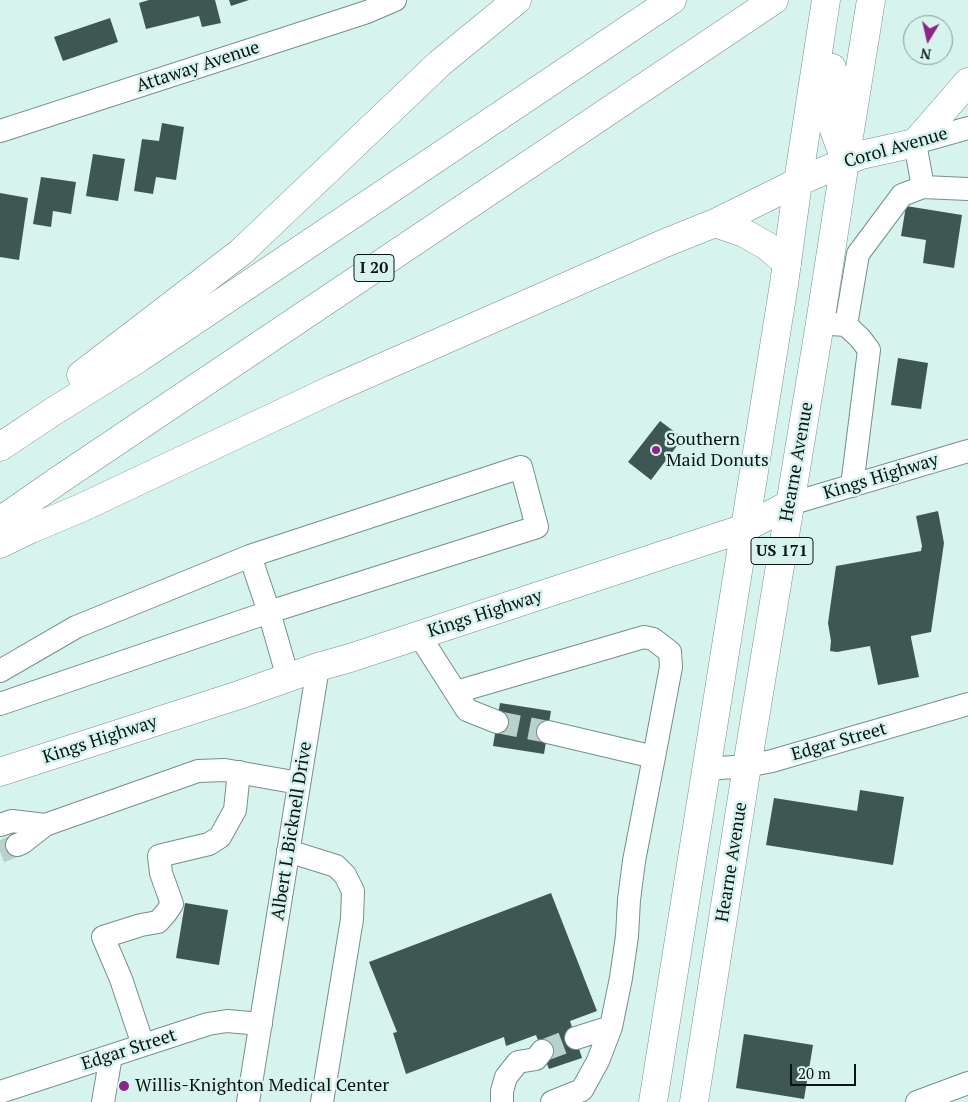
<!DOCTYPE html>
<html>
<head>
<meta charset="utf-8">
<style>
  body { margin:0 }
  #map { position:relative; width:968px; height:1102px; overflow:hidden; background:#d6f3ed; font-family:"PT Serif",serif }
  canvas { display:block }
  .north { position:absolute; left:903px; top:15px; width:50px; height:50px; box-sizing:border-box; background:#d6f3ed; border:1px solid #849a95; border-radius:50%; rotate:189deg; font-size:14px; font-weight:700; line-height:20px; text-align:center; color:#0a1412 }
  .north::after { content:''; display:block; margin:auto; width:18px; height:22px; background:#8e2489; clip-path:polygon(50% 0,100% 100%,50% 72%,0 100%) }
  .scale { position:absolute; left:790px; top:1064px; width:66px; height:22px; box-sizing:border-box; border:2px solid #0a1412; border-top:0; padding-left:6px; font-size:15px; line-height:18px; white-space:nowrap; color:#0a1412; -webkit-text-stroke:4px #d6f3ed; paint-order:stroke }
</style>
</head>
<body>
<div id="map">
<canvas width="968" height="1102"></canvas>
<div class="north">N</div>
<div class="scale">20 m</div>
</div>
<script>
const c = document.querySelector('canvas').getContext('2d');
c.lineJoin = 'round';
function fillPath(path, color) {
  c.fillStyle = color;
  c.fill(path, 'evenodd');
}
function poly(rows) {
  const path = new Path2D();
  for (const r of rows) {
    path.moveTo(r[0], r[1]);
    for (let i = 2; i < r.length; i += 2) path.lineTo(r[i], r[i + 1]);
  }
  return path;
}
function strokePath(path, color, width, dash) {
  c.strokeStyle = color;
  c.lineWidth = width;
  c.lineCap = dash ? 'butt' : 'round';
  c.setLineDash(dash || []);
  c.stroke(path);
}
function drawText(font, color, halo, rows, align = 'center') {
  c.font = font + ' "PT Serif",serif';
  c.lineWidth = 5;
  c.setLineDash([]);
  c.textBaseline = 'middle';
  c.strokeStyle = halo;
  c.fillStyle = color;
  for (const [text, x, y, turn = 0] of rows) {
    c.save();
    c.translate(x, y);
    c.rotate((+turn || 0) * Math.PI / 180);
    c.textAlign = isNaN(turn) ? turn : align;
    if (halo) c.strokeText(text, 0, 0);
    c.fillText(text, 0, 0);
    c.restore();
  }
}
fillPath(poly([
  [149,0,215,0,221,23,202,27,199,16,146,29,139,3],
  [229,0,249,0,231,6],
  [110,18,118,42,63,61,54,37],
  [162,123,184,127,176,180,156,177,153,194,134,191,142,139,159,141],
  [93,154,125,159,118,201,86,196],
  [41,177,76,182,71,214,53,211,51,227,33,224],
  [0,193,28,198,19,260,0,257],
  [906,206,962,215,954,268,923,263,926,240,901,236],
  [898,358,928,363,921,409,891,405],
  [660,421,683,438,651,480,628,462],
  [938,511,944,543,931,632,911,636,911,638,919,677,878,685,870,646,837,652,830,651,831,641,828,623,836,566,921,551,922,546,916,516],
  [500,703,551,711,544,754,493,746],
  [860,790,904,797,893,865,766,845,774,798,857,811],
  [551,893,597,1011,570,1021,582,1058,549,1069,536,1035,506,1046,504,1037,406,1074,393,1033,397,1032,369,962],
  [185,903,228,910,219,965,176,958],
  [744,1034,813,1045,804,1099,736,1088]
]), '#3e5752');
strokePath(poly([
  [497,722,548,732],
  [0,852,17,845],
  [542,1051,576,1038]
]), '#b7d2cc', 22, [22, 11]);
const minor = poly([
  [0,131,367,12,395,0],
  [923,187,968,189],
  [831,324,846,325,860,338,869,350,852,486],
  [846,325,858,254,902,195,923,187,915,143,968,128],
  [790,504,968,451],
  [419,635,467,710,497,722],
  [0,671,76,627,250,556,269,612,288,678],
  [456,692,644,637,653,639,670,652,671,667,654,757,548,732],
  [0,704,269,612,537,527,521,467,250,556],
  [707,769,747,766,772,761,968,704],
  [0,825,12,821,45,825],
  [17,845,22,843,45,825,198,771,225,770,299,783],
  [288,851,336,866,345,875,353,891,352,919,322,1102],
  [576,1038,611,1027],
  [143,1045,121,979,103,937,141,925,158,922,166,913,172,904,161,873,159,856,171,853,209,844,220,837,235,810,239,772],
  [0,1092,208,1024,227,1021,261,1024],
  [103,1102,111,1056],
  [248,1102,318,667],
  [502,1102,502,1091,506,1077,518,1062,536,1059,542,1051],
  [552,1102,582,1090,598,1061,611,1027,621,978,627,936,629,900,634,861,654,757],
  [917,1102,968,1083]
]);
const major = poly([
  [832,68,828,101,832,124,844,157],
  [798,182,861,155,915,143],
  [0,772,239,695,318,667,350,658,745,528,790,504],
  [653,1102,784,284,798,182,826,0],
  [694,1102,747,766,820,323,845,161,871,0]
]);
const highway = poly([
  [915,143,968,82],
  [715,223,744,233,767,246,787,263],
  [81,375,241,252,440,63,517,0],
  [0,447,54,411,139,358,672,0],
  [0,521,59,480,774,0],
  [0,544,31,529,81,508,333,389,665,243,715,223,798,182]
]);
strokePath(minor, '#75908a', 24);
strokePath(major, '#75908a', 29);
strokePath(highway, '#75908a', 29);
strokePath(minor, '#fff', 22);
strokePath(major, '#fff', 28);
strokePath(highway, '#fff', 28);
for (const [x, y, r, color] of [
  [656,450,5,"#8e2489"],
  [124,1086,6,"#8e2489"]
]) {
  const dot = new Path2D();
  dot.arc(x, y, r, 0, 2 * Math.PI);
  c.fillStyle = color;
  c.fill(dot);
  strokePath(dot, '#d6f3ed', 2);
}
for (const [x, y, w] of [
  [374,268,40],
  [782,551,62]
]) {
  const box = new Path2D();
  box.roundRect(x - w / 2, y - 13.5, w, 27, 4);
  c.fillStyle = '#d6f3ed';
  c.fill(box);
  strokePath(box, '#0a1412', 1);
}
drawText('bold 16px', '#0a1412', null, [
  ["I 20",374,268],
  ["US 171",782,551]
]);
drawText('18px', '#0a1412', '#d6f3ed', [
  ["Attaway Avenue",198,67,-18],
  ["Corol Avenue",896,148,-16],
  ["Hearne Avenue",797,462,-80],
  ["Kings Highway",881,477,-17],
  ["Kings Highway",485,614,-18],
  ["Kings Highway",100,740,-18],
  ["Edgar Street",839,742,-16],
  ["Albert L Bicknell Drive",292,831,-81],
  ["Hearne Avenue",732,862,-81],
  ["Edgar Street",129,1050,-18]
]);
drawText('18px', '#0a1412', '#d6f3ed', [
  ["Southern",666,440],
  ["Maid Donuts",666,461],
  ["Willis-Knighton Medical Center",135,1086]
], 'left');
</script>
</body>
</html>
